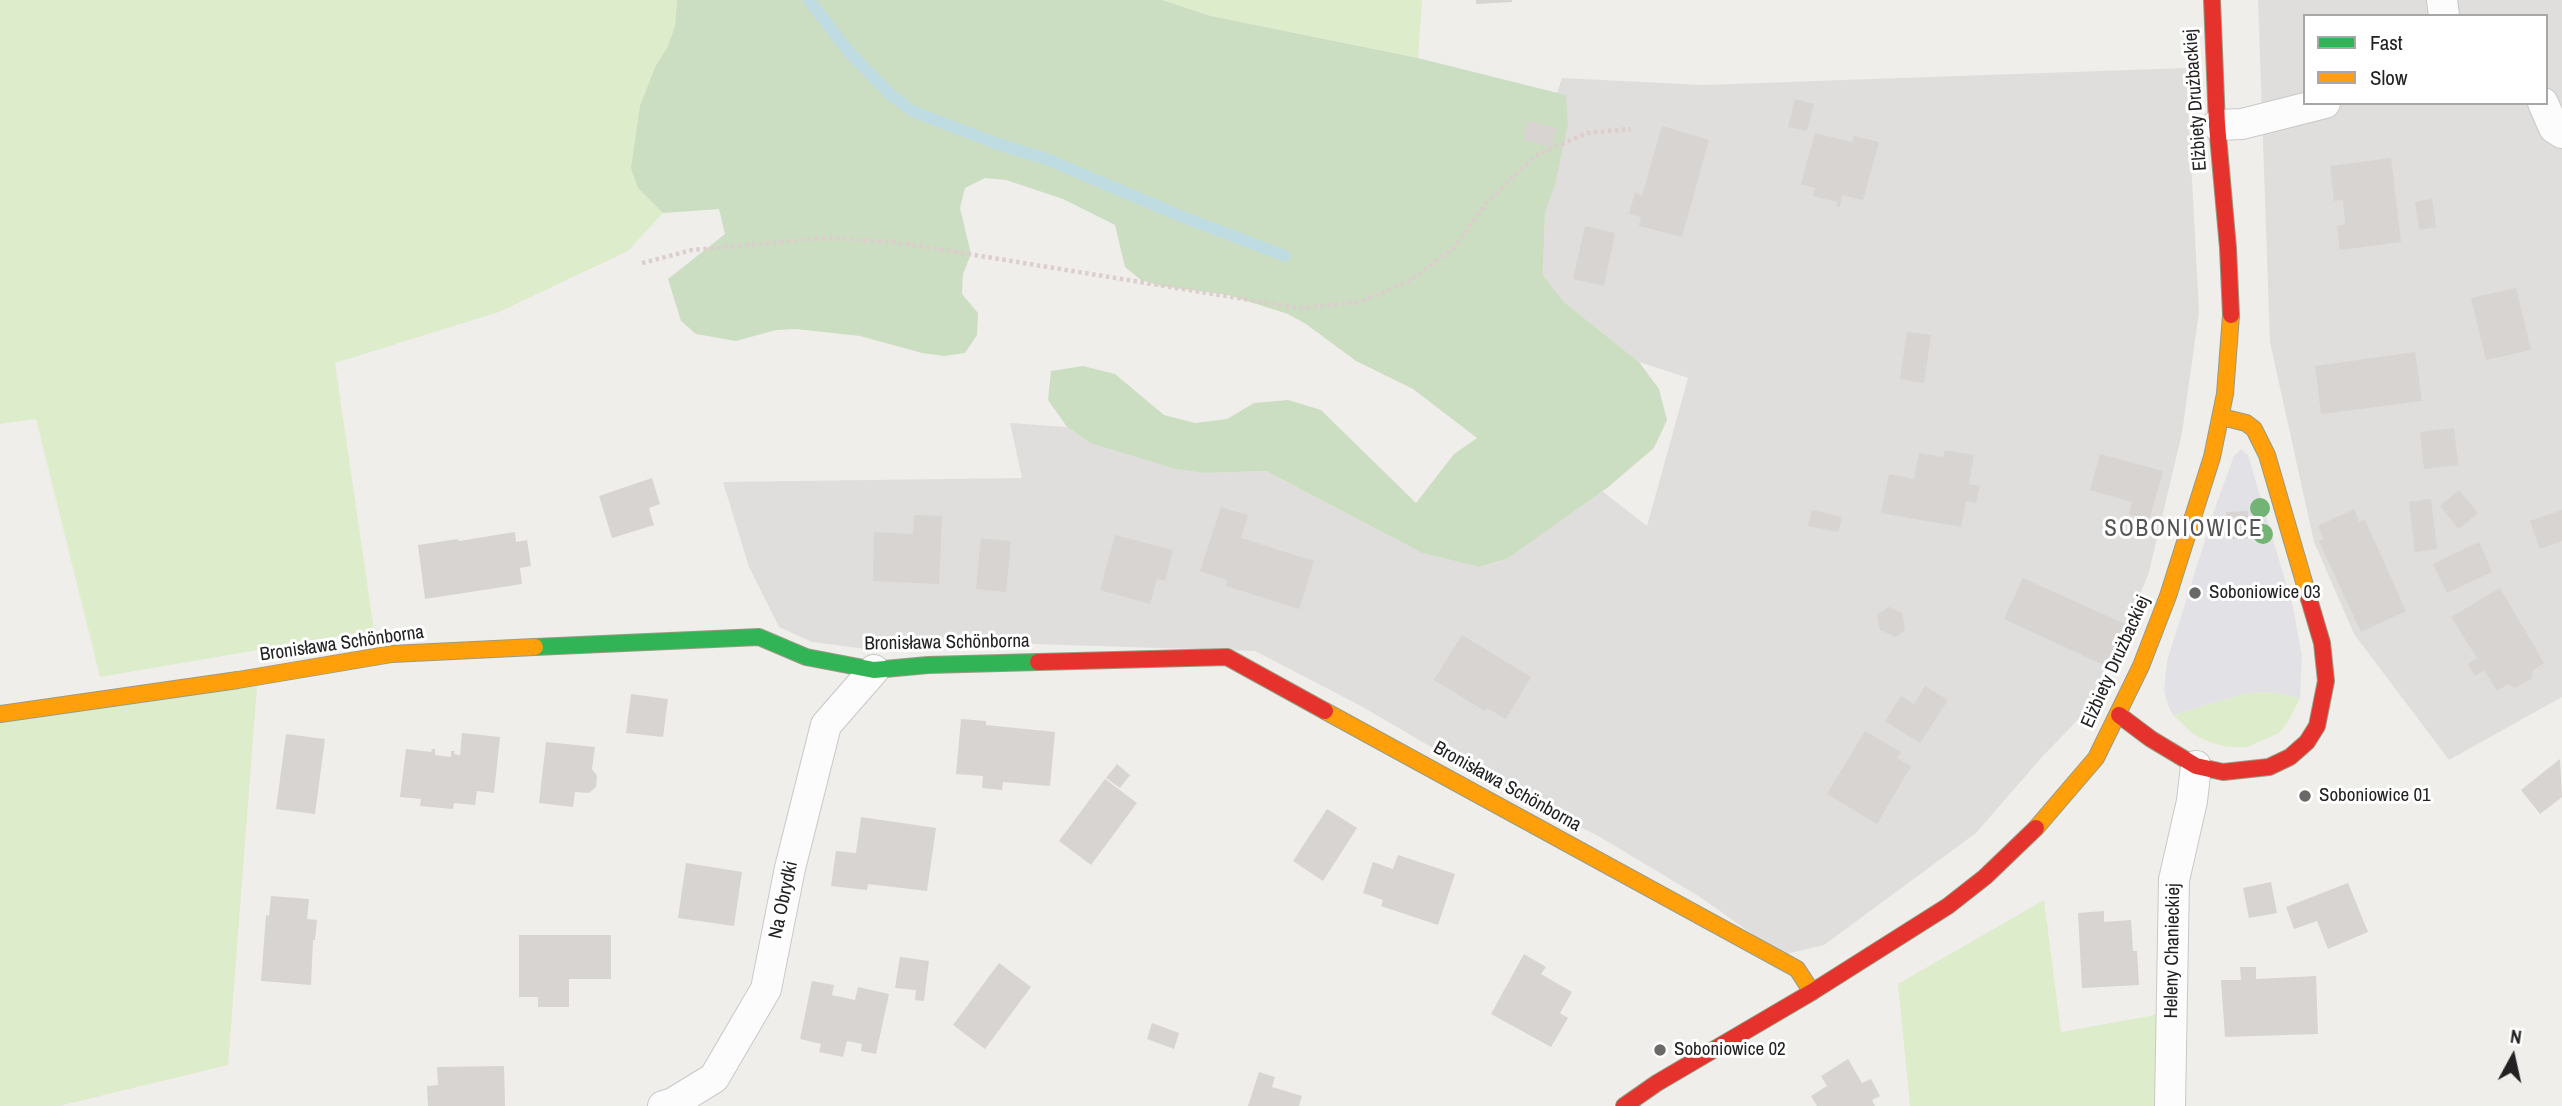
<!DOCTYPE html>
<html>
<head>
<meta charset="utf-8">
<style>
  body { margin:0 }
  #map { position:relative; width:2562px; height:1106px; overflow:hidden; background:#f0eeeb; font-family:"Archivo Narrow",sans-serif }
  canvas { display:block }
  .legend { position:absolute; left:2303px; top:14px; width:245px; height:91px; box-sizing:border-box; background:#fff; border:2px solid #a7a7a7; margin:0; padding:9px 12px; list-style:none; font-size:21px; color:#222 }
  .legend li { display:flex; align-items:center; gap:14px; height:35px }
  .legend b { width:35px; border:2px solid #a7a7a7 }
  .north { position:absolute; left:2478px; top:1022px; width:70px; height:70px; -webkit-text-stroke:5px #fff; paint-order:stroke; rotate:8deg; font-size:19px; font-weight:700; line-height:28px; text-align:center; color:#222 }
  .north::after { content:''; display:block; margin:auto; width:24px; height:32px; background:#222; clip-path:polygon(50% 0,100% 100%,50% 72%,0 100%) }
</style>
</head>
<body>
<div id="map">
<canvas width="2562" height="1106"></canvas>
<ul class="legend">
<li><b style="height:9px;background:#30b455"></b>Fast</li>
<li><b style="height:9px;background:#ff9f0a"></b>Slow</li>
</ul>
<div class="north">N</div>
</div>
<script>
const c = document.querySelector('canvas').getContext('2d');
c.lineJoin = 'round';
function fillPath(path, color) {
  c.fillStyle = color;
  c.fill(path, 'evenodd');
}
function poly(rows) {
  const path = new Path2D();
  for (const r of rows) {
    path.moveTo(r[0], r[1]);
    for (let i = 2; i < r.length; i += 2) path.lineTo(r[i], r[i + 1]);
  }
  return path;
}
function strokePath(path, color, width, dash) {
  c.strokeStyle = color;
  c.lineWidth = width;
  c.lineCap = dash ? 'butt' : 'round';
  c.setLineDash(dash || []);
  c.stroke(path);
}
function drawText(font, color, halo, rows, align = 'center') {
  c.font = font + ' "Archivo Narrow",sans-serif';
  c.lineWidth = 6;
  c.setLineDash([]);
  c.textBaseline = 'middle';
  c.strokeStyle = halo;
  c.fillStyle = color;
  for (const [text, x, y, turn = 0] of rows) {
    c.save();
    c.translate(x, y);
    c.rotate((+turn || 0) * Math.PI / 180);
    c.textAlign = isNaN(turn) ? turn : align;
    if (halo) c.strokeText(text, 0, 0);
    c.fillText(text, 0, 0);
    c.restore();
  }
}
fillPath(poly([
  [2258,0,2562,0,2562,697,2449,760,2354,634,2314,542,2270,342],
  [2305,16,2546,16,2546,103,2305,103],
  [2186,68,2199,312,2182,433,2149,572,2099,698,2042,757,1976,833,1824,945,1782,955,1700,897,1600,837,1491,782,1361,706,1255,651,1036,644,943,645,882,651,812,642,779,627,749,567,723,482,1022,478,1010,423,1067,427,1090,443,1206,473,1266,471,1422,553,1479,567,1507,559,1602,491,1647,526,1688,378,1639,362,1564,302,1543,275,1545,213,1555,185,1566,95,1557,93,1562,78,1703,85]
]), '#dfdedc');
fillPath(poly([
  [0,0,677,0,675,26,667,48,656,65,638,188,663,213,628,251,499,312,335,363,374,630,100,677,36,419,0,424],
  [1162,0,1422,0,1418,58,1211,16],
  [257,686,228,1065,59,1106,0,1106,0,723],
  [2272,692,2300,698,2288,722,2279,733,2247,747,2227,747,2207,741,2193,734,2173,715,2247,693],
  [2044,900,2061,1032,2160,1014,2157,1106,1910,1106,1898,984]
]), '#ddeccb');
fillPath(poly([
  [677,0,1162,0,1211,16,1418,58,1566,95,1568,125,1555,185,1545,213,1543,275,1564,302,1639,362,1659,389,1667,420,1654,448,1607,488,1507,559,1479,567,1422,553,1266,471,1206,473,1176,469,1090,443,1067,427,1048,400,1051,371,1083,366,1115,374,1164,415,1195,423,1227,419,1254,403,1288,400,1321,410,1416,503,1454,454,1477,438,1413,389,1356,361,1306,324,1288,314,1228,295,1161,286,1141,280,1125,267,1115,225,1063,199,1006,180,985,178,965,188,960,208,971,254,963,274,962,294,978,313,977,335,965,353,944,356,922,353,860,336,796,329,776,330,736,341,696,334,681,321,668,279,725,234,719,209,663,213,638,188,631,168,640,106,656,65,667,48,675,26]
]), '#ccdec1');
fillPath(poly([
  [2241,449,2248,455,2293,607,2302,656,2300,698,2272,692,2247,693,2173,715,2168,705,2164,691,2167,661,2217,502,2234,456]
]), '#e2e1e5');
strokePath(poly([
  [809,0,849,52,890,94,912,111,995,143,1049,160,1178,215,1285,256]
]), '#bfdce2', 12);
fillPath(poly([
  [1476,0,1512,0,1512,2,1476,4],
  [1795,99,1814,104,1807,131,1788,127],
  [1528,121,1557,128,1552,147,1524,140],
  [1662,126,1709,140,1682,237,1639,226,1641,217,1629,214,1635,193,1642,196],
  [1815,133,1852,142,1854,136,1879,142,1863,200,1842,195,1840,207,1836,206,1838,202,1813,196,1815,188,1801,184],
  [2391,158,2401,242,2340,250,2337,226,2345,224,2343,200,2334,201,2330,166],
  [2432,199,2436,227,2419,230,2415,202],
  [1585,226,1615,233,1604,286,1573,279],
  [2516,288,2531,350,2486,360,2471,298],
  [1907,332,1931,335,1924,383,1900,379],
  [2415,352,2422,401,2321,414,2315,366],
  [2454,428,2458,465,2424,469,2420,432],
  [1945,450,1974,455,1969,484,1980,486,1976,503,1966,501,1961,527,1881,513,1889,474,1914,479,1919,453,1943,457],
  [2100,454,2163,471,2149,520,2129,514,2132,502,2090,490],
  [652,478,660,504,649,508,654,525,612,538,599,496],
  [2459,490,2478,513,2459,529,2440,506],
  [2431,499,2437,549,2415,552,2409,502],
  [1221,507,1248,515,1241,538,1314,561,1299,609,1226,586,1227,580,1200,571],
  [2354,509,2359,522,2365,520,2406,611,2361,632,2319,541,2324,539,2318,526],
  [1812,510,1842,517,1838,532,1808,526],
  [2562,510,2562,541,2540,549,2530,521],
  [2248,511,2249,539,2228,539,2226,512],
  [914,515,942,516,939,584,873,581,874,532,913,534],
  [515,532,516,542,527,540,531,566,520,568,522,584,425,599,418,545,458,539,459,541],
  [1115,535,1173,550,1165,581,1157,579,1150,604,1100,590],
  [981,538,1011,541,1006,592,976,589],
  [2479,542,2492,572,2447,593,2433,564],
  [2023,578,2127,625,2108,667,2004,619],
  [2500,588,2544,663,2533,670,2532,678,2515,688,2508,684,2497,691,2484,670,2475,676,2468,664,2477,658,2451,617],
  [1889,607,1902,613,1905,630,1896,637,1880,630,1877,615],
  [1462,635,1531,677,1506,719,1487,708,1485,711,1434,680],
  [1925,686,1948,700,1920,743,1885,721,1901,696,1914,704],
  [631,694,668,699,663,737,626,733],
  [961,719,986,721,986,725,1055,732,1050,786,1003,782,1002,790,982,788,983,776,956,774],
  [1865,731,1901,752,1897,758,1911,766,1877,824,1827,794],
  [462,733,500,737,494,793,477,791,475,805,454,803,453,809,420,806,421,799,400,797,406,749,431,752,432,749,435,749,435,755,451,757,451,751,455,751,454,754,460,755],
  [286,734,325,739,315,814,276,809],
  [546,742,595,747,592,769,597,776,596,787,589,793,575,792,573,807,539,803],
  [2560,759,2562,797,2540,814,2521,790],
  [1117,764,1130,775,1120,788,1106,778],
  [1105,779,1137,803,1091,865,1059,841],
  [1327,809,1357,828,1323,881,1293,861],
  [861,817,936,828,927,891,868,884,867,890,831,886,836,851,856,853],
  [1398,855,1455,874,1438,925,1381,906,1383,900,1363,893,1373,862,1393,869],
  [686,863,742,872,734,926,678,918],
  [2271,882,2277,913,2249,918,2243,888],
  [2348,883,2368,932,2328,949,2317,921,2294,929,2286,907],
  [271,896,309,899,307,919,317,920,315,940,313,940,311,985,261,981,266,915,269,916],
  [2104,911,2104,922,2131,920,2133,951,2137,951,2139,985,2082,988,2078,913],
  [519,935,611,935,611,979,569,979,569,1007,538,1007,538,997,519,997],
  [1524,954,1546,967,1541,974,1572,992,1560,1013,1568,1018,1551,1047,1491,1014],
  [900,957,929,961,924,1001,915,1000,916,990,895,988],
  [999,963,1031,987,985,1049,953,1025],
  [2240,967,2256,967,2256,979,2316,976,2318,1034,2225,1037,2221,980,2241,980],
  [812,981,834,985,832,995,855,1000,858,987,889,994,876,1054,861,1051,862,1044,847,1041,843,1057,819,1052,821,1044,800,1039],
  [1152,1023,1179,1033,1174,1049,1147,1039],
  [1848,1059,1862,1083,1871,1079,1880,1096,1872,1100,1875,1106,1817,1106,1811,1096,1827,1086,1821,1076],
  [504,1066,505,1106,428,1106,427,1086,438,1085,437,1067],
  [1259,1072,1275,1077,1272,1087,1302,1096,1299,1106,1248,1106]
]), '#d7d4d2');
const street = poly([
  [2442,0,2444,16],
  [2543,103,2554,128,2562,133],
  [2217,125,2242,124,2325,103],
  [663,1106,673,1103,714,1078,766,989,790,868,826,725,874,670],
  [2170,1106,2174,880,2192,801,2196,766]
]);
const fast = poly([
  [535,647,759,637,806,657,874,670,928,665,1038,662]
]);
const slow = poly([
  [2222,417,2246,423,2254,429,2267,455,2309,599],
  [1325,711,1797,969,1812,992],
  [0,714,238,680,392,654,535,647],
  [2036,828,2096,758,2141,666,2168,596,2212,457,2225,394,2231,315]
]);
const jam = poly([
  [2212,0,2217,125,2228,248,2231,315],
  [1038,662,1227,657,1325,711],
  [2119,715,2151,739,2196,766,2223,772,2269,767,2290,757,2307,742,2317,726,2326,681,2322,643,2309,599],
  [1624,1106,1657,1083,1812,992,1948,906,1985,877,2036,828]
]);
strokePath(street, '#c9c8c7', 32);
strokePath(fast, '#999a82', 18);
strokePath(slow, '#999a82', 18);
strokePath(jam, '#999a82', 18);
strokePath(poly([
  [642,263,692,250,825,238,895,242,1299,308,1360,302,1411,280,1455,247,1488,201,1535,156,1587,133,1631,129]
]), '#dccecd', 4.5, [3.5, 3.5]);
strokePath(street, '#fdfcfc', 30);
strokePath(fast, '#30b455', 16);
strokePath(slow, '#ff9f0a', 16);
strokePath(jam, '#e5322d', 16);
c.fillStyle = '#73b375';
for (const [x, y] of [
  [2260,508],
  [2263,534]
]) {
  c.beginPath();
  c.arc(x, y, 10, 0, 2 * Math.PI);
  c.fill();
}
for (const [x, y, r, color] of [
  [2195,593,7,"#6a6968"],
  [2305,796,7,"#6a6968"],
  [1660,1050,7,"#6a6968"]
]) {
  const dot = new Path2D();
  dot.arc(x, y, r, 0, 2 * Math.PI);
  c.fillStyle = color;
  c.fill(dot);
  strokePath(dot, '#fff', 2.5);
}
drawText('19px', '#222', '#fff', [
  ["Elżbiety Drużbackiej",2196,100,-94],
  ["Bronisława Schönborna",947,643,-1],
  ["Bronisława Schönborna",342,644,-8],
  ["Elżbiety Drużbackiej",2116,662,-66],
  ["Bronisława Schönborna",1507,787,29],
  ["Na Obrydki",784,900,-78],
  ["Heleny Chanieckiej",2173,951,-89]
]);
drawText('19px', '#222', '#fff', [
  ["Soboniowice 03",2209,593],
  ["Soboniowice 01",2319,796],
  ["Soboniowice 02",1674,1050]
], 'left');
c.letterSpacing = '2px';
drawText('23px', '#555', '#fff', [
  ["SOBONIOWICE",2184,530]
]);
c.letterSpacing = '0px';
</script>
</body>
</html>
